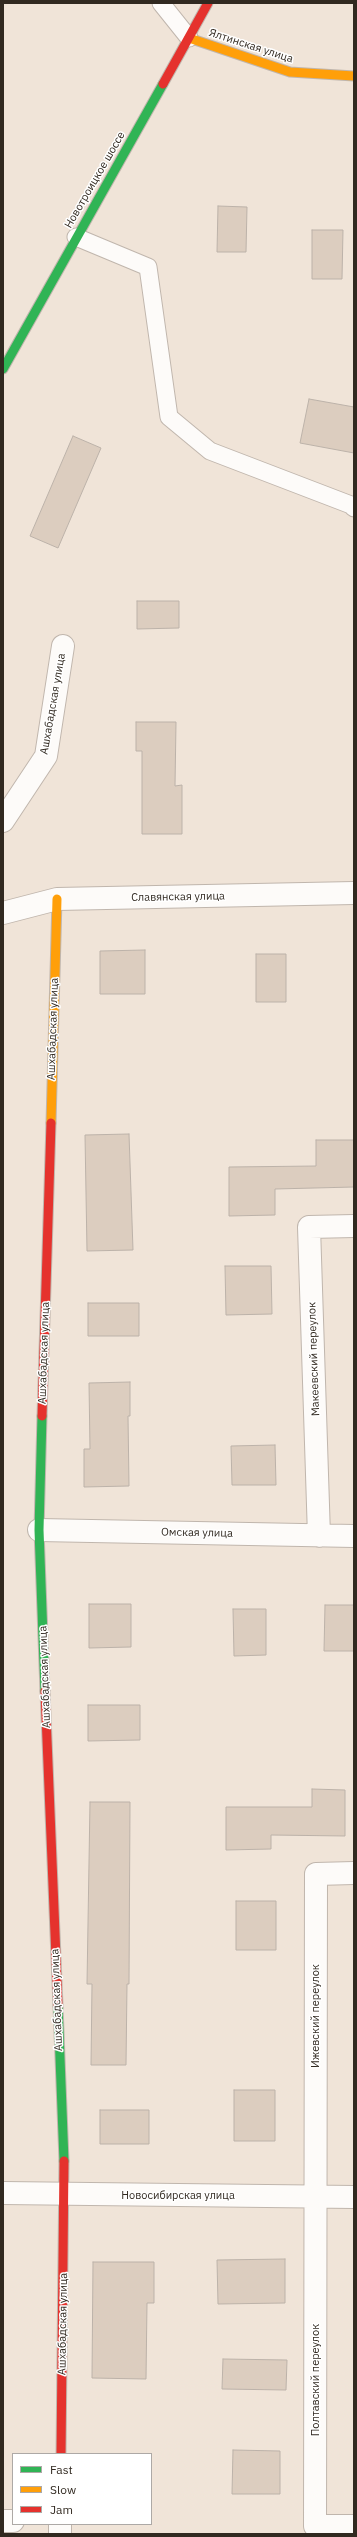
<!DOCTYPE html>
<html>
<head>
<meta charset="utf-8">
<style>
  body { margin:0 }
  #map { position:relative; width:357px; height:2537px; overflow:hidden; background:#f0e4d8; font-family:"IBM Plex Sans",sans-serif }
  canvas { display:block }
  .frame { position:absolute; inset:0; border:4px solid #312920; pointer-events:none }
  .legend { position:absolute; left:12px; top:2453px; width:140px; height:72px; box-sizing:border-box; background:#fff; border:1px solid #ada9a6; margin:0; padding:5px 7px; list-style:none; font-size:12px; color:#312920 }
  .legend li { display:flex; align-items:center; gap:8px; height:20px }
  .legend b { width:20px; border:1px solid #ada9a6 }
</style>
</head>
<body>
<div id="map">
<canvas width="357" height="2537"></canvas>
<div class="frame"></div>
<ul class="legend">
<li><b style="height:5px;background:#30b455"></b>Fast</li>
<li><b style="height:5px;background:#ff9f0a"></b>Slow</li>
<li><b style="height:5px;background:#e5322d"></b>Jam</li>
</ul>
</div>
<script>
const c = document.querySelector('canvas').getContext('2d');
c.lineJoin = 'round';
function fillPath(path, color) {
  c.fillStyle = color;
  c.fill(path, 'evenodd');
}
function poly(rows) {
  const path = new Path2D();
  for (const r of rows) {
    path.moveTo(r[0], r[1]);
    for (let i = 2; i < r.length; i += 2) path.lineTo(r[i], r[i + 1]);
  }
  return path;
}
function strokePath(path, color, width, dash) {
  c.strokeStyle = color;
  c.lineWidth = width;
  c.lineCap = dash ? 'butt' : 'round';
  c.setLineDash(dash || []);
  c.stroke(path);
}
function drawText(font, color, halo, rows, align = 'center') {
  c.font = font + ' "IBM Plex Sans",sans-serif';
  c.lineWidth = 3;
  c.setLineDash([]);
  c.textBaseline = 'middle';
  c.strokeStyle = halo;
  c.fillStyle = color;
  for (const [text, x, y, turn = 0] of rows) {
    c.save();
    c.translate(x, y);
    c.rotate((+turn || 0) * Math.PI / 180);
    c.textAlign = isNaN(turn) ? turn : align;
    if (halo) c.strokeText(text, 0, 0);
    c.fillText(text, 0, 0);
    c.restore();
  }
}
const building = poly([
  [218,206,247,207,246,252,217,252,218,206],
  [312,230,343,230,342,279,312,279,312,230],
  [309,399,354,407,354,453,300,443,309,399],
  [73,436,101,448,58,548,30,536,73,436],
  [137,601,179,601,179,628,137,629,137,601],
  [136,722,176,722,175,786,182,785,182,834,142,834,142,751,136,751,136,722],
  [145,950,145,994,100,994,100,951,145,950],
  [256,954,286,954,286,1002,256,1002,256,954],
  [129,1134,133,1250,87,1251,85,1135,129,1134],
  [316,1140,354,1140,354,1187,275,1189,275,1215,229,1216,229,1167,316,1166,316,1140],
  [225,1266,271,1266,272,1314,226,1315,225,1266],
  [88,1303,139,1303,139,1336,88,1336,88,1303],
  [130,1382,130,1416,128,1416,129,1486,84,1487,84,1449,90,1449,89,1383,130,1382],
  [275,1445,276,1485,232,1485,231,1446,275,1445],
  [89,1604,131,1604,131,1647,89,1648,89,1604],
  [325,1605,354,1605,354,1651,324,1651,325,1605],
  [233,1609,266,1609,266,1655,234,1656,233,1609],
  [88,1705,140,1705,140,1740,88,1741,88,1705],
  [312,1789,345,1790,345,1836,271,1835,271,1849,226,1850,226,1807,312,1807,312,1789],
  [90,1802,130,1802,129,1984,127,1984,126,2065,91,2065,92,1984,87,1984,90,1802],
  [236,1901,276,1901,276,1950,236,1950,236,1901],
  [234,2090,275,2090,275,2141,234,2141,234,2090],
  [100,2110,149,2110,149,2144,100,2144,100,2110],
  [285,2259,285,2303,218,2304,217,2260,285,2259],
  [93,2262,154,2262,154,2303,147,2303,146,2379,92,2378,93,2262],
  [223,2359,287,2360,286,2390,222,2389,223,2359],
  [233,2450,280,2451,280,2494,232,2494,233,2450]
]);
fillPath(building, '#dccdbf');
strokePath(building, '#bcb2a9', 1);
const lane = poly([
  [161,3,189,38],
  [76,237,148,267,169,417,210,451,351,505,354,508]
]);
const street = poly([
  [3,821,46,756,63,646],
  [3,913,57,899,354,893],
  [39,1530,354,1536],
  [319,1536,309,1227,354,1226],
  [354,1873,316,1874,315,2526,354,2526],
  [3,2193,354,2197],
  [3,2521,13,2521],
  [60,2524,60,2534]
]);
const fast = poly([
  [3,369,163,84],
  [42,1416,39,1530,45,1691],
  [58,2006,64,2161]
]);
const slow = poly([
  [189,38,290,72,354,76],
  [51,1123,57,899]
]);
const jam = poly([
  [163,84,208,3],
  [42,1416,51,1123],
  [45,1691,58,2006],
  [61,2454,64,2161]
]);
strokePath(lane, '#c0b6ad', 19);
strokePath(street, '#c0b6ad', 24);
strokePath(fast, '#c0b6ad', 11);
strokePath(slow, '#c0b6ad', 11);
strokePath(jam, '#c0b6ad', 11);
strokePath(lane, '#fdfbf9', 17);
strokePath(street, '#fdfbf9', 22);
strokePath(fast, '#30b455', 9);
strokePath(slow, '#ff9f0a', 9);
strokePath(jam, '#e5322d', 9);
drawText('11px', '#312920', '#fff', [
  ["Ялтинская улица",251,46,18],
  ["Новотроицкое шоссе",95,180,-60],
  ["Ашхабадская улица",53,704,-80],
  ["Славянская улица",178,897,-1],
  ["Ашхабадская улица",53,1029,-88],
  ["Ашхабадская улица",44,1353,-88],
  ["Макеевский переулок",314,1359,-92],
  ["Омская улица",197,1533,1],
  ["Ашхабадская улица",45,1677,-92],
  ["Ашхабадская улица",57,2000,-92],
  ["Ижевский переулок",316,2016,-90],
  ["Новосибирская улица",178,2196],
  ["Ашхабадская улица",63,2324,-89],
  ["Полтавский переулок",316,2380,-90]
]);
</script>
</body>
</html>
